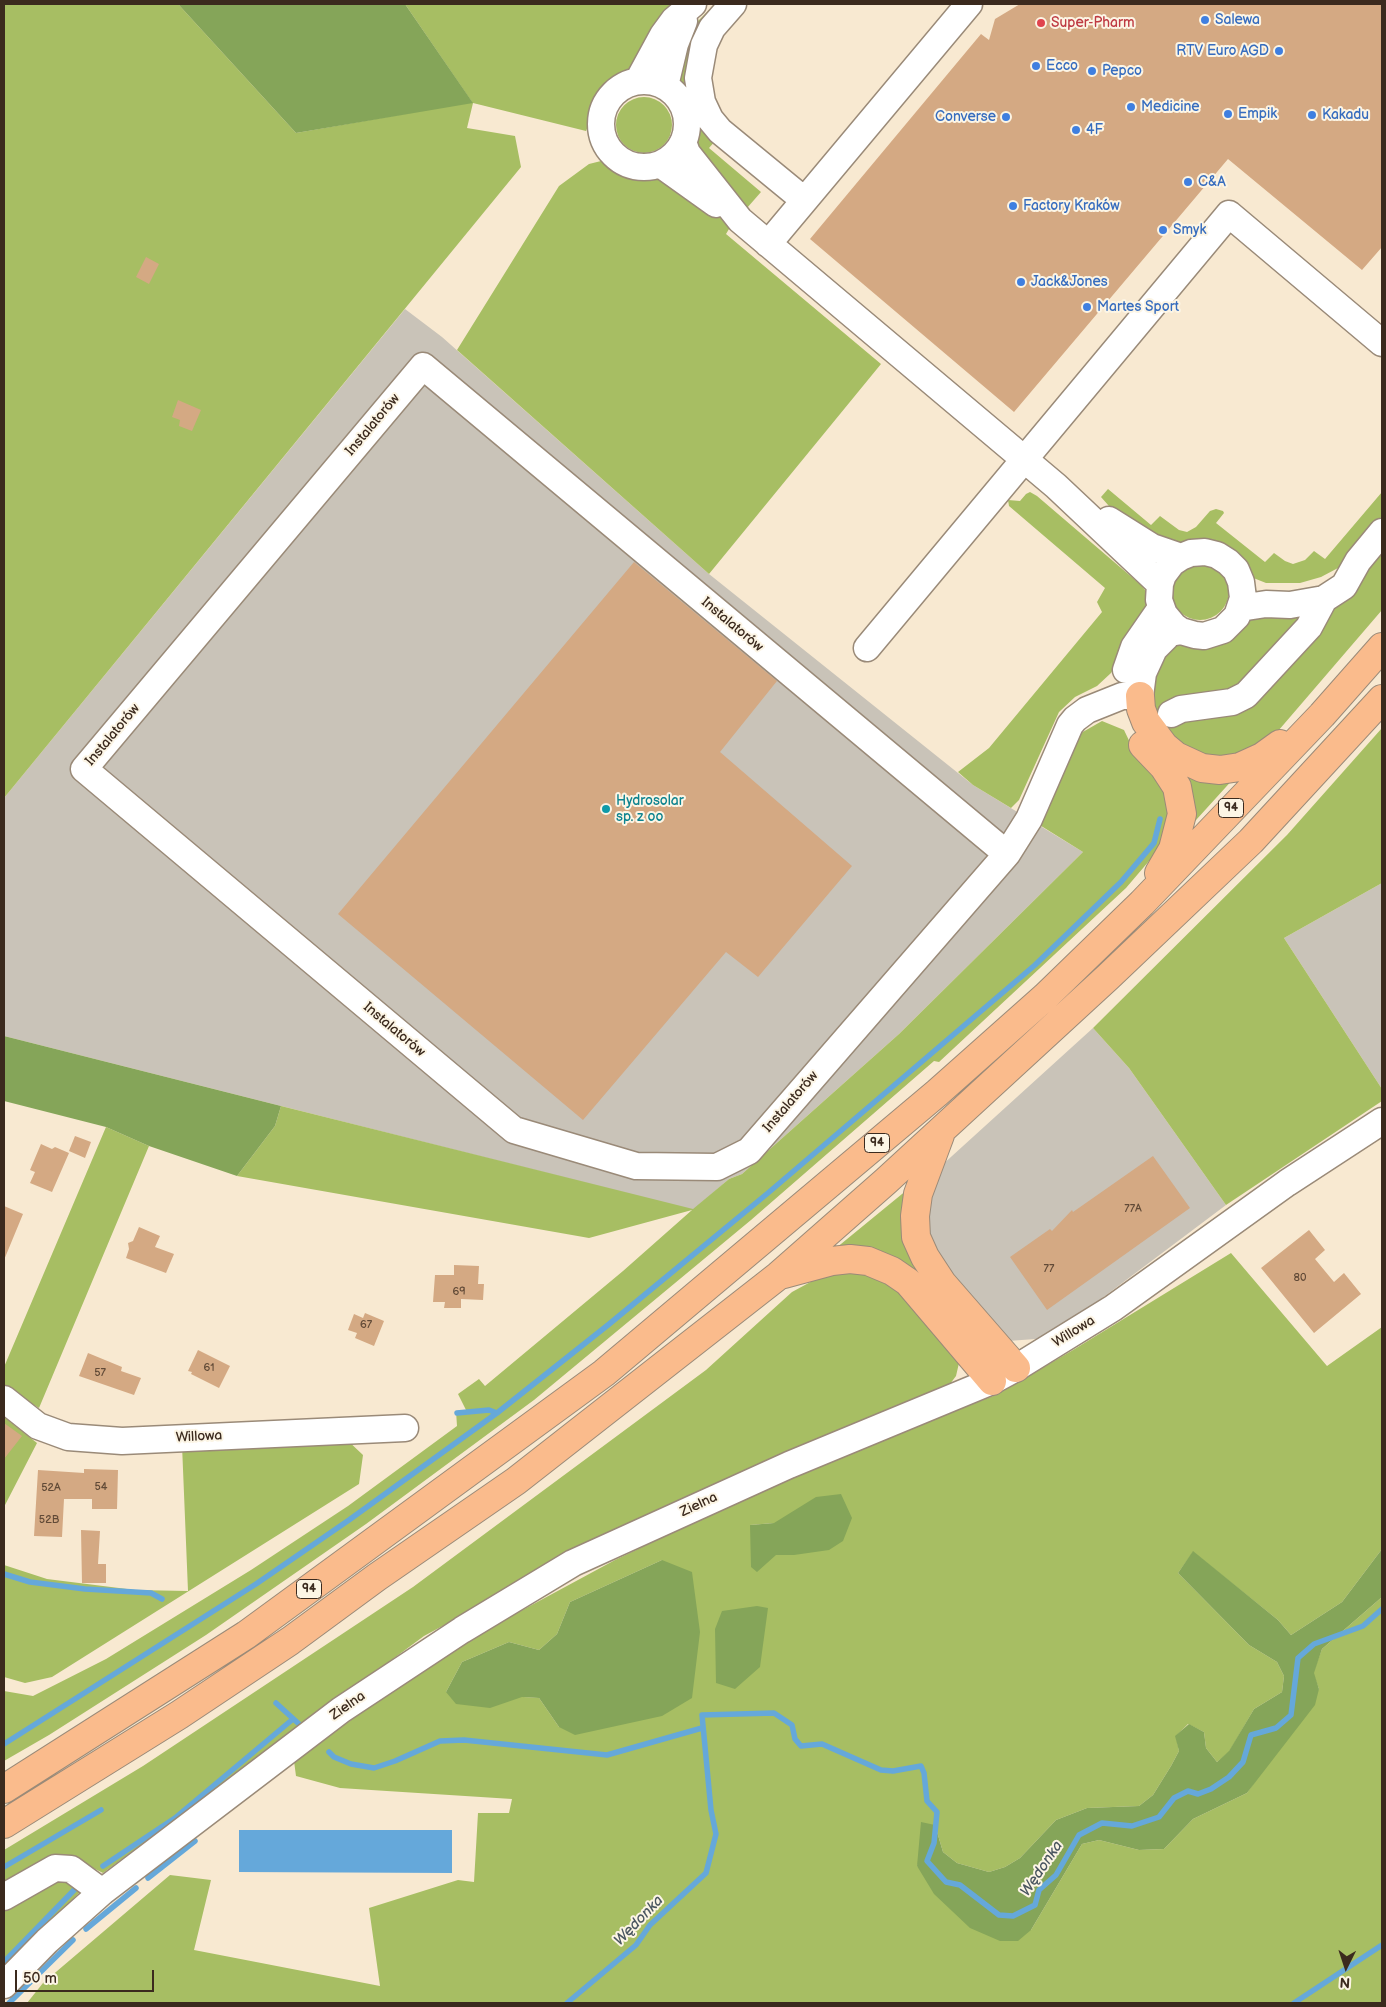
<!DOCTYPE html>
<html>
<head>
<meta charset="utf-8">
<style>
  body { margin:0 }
  #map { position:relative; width:1386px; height:2007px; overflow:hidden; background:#f8e9d1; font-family:"Balsamiq Sans",sans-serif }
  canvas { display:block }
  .frame { position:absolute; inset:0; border:5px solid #3b2a1e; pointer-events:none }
  .north { position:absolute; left:1321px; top:1942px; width:50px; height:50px; -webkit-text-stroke:4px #fcf5e5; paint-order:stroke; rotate:184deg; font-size:14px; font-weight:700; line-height:20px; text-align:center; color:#3b2a1e }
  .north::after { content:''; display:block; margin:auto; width:18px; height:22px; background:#3b2a1e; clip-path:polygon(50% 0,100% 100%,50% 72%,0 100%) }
  .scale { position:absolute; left:15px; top:1970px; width:139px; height:22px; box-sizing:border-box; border:2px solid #3b2a1e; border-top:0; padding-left:6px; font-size:15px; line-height:18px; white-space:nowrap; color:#3b2a1e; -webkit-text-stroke:4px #fcf5e5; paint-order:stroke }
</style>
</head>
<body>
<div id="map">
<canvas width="1386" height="2007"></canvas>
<div class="frame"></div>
<div class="north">N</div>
<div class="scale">50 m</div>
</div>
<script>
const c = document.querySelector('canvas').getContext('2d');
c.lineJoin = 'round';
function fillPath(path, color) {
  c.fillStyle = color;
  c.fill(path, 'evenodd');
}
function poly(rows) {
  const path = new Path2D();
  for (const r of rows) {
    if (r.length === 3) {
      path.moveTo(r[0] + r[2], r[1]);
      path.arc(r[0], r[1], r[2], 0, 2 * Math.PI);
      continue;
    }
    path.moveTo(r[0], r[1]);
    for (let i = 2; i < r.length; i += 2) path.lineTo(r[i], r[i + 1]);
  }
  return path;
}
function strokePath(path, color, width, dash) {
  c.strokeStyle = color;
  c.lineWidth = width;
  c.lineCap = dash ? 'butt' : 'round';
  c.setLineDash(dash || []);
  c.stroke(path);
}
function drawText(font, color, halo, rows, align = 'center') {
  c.font = font + ' "Balsamiq Sans",sans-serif';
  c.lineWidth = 4;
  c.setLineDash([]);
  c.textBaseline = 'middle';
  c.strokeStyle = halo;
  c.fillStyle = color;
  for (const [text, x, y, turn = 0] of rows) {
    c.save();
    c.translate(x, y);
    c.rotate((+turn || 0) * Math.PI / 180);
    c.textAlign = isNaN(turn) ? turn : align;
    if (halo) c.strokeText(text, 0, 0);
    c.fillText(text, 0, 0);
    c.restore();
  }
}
fillPath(poly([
  [405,309,442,337,709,574,973,785,1083,852,899,1034,742,1174,729,1179,693,1210,4,1036,4,798],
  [1382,883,1382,1089,1284,938],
  [1093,1028,1129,1068,1226,1205,1049,1338,1008,1341,985,1322,923,1236,924,1197,941,1166]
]), '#c9c3b8');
fillPath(poly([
  [4,4,178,4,296,133,472,102,405,4,680,4,629,76,610,86,602,95,586,131,473,103,467,128,515,136,521,167,4,798],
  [715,4,723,4,703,28,716,140,709,148,761,192,747,208,699,162,693,137,695,122,692,107,678,84,692,27],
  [644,125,28],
  [601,161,610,162,623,170,634,173,653,174,702,203,729,225,729,229,726,234,881,364,709,574,457,350,559,186,589,164],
  [1108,489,1151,525,1160,516,1179,530,1187,532,1196,527,1210,511,1216,509,1223,511,1224,513,1216,523,1265,562,1274,553,1285,561,1293,564,1305,560,1314,551,1325,559,1382,492,1382,516,1338,568,1321,577,1300,583,1266,583,1173,546,1116,514,1101,497],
  [1030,492,1037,496,1141,585,1145,590,1146,604,1144,612,1111,673,1097,686,1075,697,1059,712,1019,800,1011,808,973,785,958,772,989,748,1102,612,1097,602,1105,588,1009,506,1008,500,1020,501,1026,494],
  [1382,551,1382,610,1260,752,1224,762,1187,753,1167,729,1179,718,1248,705],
  [1200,591,29],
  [1260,611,1293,611,1306,620,1247,687,1162,711,1152,709,1148,692,1165,648],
  [1102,721,1124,730,1135,753,1155,773,1166,791,1169,812,1165,834,1155,854,1126,888,939,1062,934,1061,751,1220,534,1400,366,1524,206,1635,49,1735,4,1761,4,1691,33,1696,106,1659,251,1570,348,1506,457,1426,456,1411,466,1410,458,1394,479,1379,485,1386,623,1271,692,1210,589,1238,237,1176,275,1126,281,1106,693,1209,729,1179,742,1174,899,1034,1083,852,1038,824,1081,733],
  [1382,728,1382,883,1284,938,1382,1089,1382,1101,1226,1205,1129,1068,1093,1028,1287,835],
  [1176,767,1235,777,1187,830],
  [106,1127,149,1146,39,1408,4,1387,4,1367],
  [913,1185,908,1205,984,1343,915,1279,830,1253],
  [1231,1253,1327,1366,1382,1327,1382,1549,1342,1602,1291,1635,1278,1620,1193,1552,1178,1573,1249,1645,1277,1662,1284,1676,1282,1692,1254,1709,1229,1752,1217,1762,1206,1748,1204,1732,1188,1724,1176,1736,1179,1751,1171,1766,1153,1795,1139,1806,1087,1808,1056,1820,1020,1858,1005,1867,989,1872,957,1863,943,1852,935,1825,917,1866,1031,1930,1082,1844,1099,1840,1139,1850,1164,1849,1193,1819,1247,1793,1319,1689,1313,1673,1322,1649,1382,1597,1382,2003,27,2003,43,1983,170,1875,211,1880,194,1950,380,1986,369,1908,458,1880,474,1882,478,1813,509,1813,512,1799,340,1788,296,1776,294,1761,393,1690,491,1627,615,1560,818,1463,996,1395,1073,1350],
  [774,1523,794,1555,776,1555,750,1525],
  [662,1560,559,1727,539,1698,446,1692,462,1662,509,1642,539,1650,557,1634,570,1602],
  [829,1272,875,1272,924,1310,959,1363,956,1376,950,1384,594,1544,424,1636,103,1873,75,1859,4,1889,4,1850,143,1766,413,1587,706,1370,792,1292],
  [4,1417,37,1443,4,1507],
  [345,1438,363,1455,359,1484,52,1677,25,1683,4,1677,4,1565,47,1579,135,1590,188,1591,182,1445],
  [57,1876,84,1888,4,1969,4,1906]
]), '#a7be63');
fillPath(poly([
  [178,4,405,4,473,103,296,133],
  [4,1036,281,1106,275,1126,237,1176,149,1146,106,1127,4,1101],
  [841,1494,852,1518,843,1541,829,1550,794,1555,776,1555,757,1572,751,1567,750,1525,774,1523,816,1497],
  [1382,1549,1382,1597,1322,1649,1314,1673,1319,1689,1315,1705,1247,1793,1193,1819,1164,1849,1139,1850,1099,1840,1082,1844,1031,1930,1018,1941,1000,1941,970,1928,934,1894,917,1866,921,1822,935,1825,943,1852,957,1863,989,1872,1005,1867,1020,1858,1056,1820,1087,1808,1139,1806,1153,1795,1171,1766,1179,1751,1175,1736,1189,1724,1204,1732,1206,1748,1217,1762,1229,1751,1254,1709,1282,1692,1284,1676,1277,1662,1249,1645,1178,1573,1193,1551,1278,1620,1291,1635,1342,1602],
  [662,1560,692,1572,700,1632,692,1698,662,1716,575,1735,559,1727,539,1698,522,1697,490,1708,456,1704,446,1692,462,1662,509,1642,539,1650,557,1634,570,1602],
  [757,1606,768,1608,760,1667,735,1689,716,1683,715,1629,722,1611]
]), '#85a559');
fillPath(poly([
  [239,1830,452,1830,452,1873,239,1872]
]), '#65a8da');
strokePath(poly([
  [457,1413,489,1410,497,1413],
  [4,1574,30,1582,85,1589,151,1593,162,1599],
  [276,1703,299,1724],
  [4,1744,256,1584,349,1520,497,1413,608,1325,768,1193,1035,965,1121,882,1154,843,1160,819],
  [329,1752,334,1757,351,1764,374,1768,395,1761,440,1741,464,1740,607,1755,702,1728],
  [103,1866,175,1818,293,1719],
  [4,1867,101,1810],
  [148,1878,195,1841],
  [86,1929,136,1888],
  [4,1962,78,1886],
  [9,2003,73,1940],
  [567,2003,636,1945,650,1925,706,1873,716,1834,711,1810,702,1715,774,1713,792,1725,795,1739,801,1746,822,1744,881,1770,893,1771,921,1766,924,1773,927,1801,937,1812,934,1843,927,1861,946,1882,960,1885,999,1915,1013,1916,1035,1905,1039,1890,1056,1875,1079,1835,1102,1823,1132,1826,1159,1817,1174,1798,1188,1791,1198,1794,1211,1789,1229,1777,1243,1762,1251,1735,1276,1728,1291,1715,1298,1658,1314,1644,1363,1626,1382,1609],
  [1294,2003,1382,1945]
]), '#65a8da', 5.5);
fillPath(poly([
  [1020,4,1382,4,1382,247,1362,270,1228,159,1014,412,810,239,981,34,989,40,995,19],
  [146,257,159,264,149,284,136,277],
  [178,400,201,410,192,431,179,426,180,420,172,417],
  [634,562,777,681,720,752,852,866,758,977,726,952,583,1120,338,914],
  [75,1136,91,1142,85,1158,69,1151],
  [41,1144,52,1149,55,1147,69,1153,52,1192,30,1183,35,1172,30,1170],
  [1153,1156,1190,1208,1047,1310,1010,1257,1050,1229,1052,1231,1072,1210,1073,1212],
  [4,1206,23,1214,4,1260],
  [139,1227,160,1236,155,1247,174,1254,166,1273,126,1258,129,1249,128,1243,133,1241],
  [1309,1230,1325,1250,1315,1259,1334,1282,1344,1273,1361,1294,1314,1333,1261,1268],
  [454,1265,479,1266,478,1284,484,1284,483,1300,461,1299,461,1308,444,1308,445,1302,433,1302,435,1275,454,1275],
  [365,1313,384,1321,374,1346,355,1338,357,1333,348,1330,354,1314,363,1318],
  [198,1350,230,1366,219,1388,191,1374,192,1372,188,1371],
  [88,1353,122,1367,121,1371,141,1378,134,1395,79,1376],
  [4,1423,22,1436,4,1459],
  [84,1469,118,1470,117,1509,92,1509,92,1499,64,1499,62,1537,34,1536,38,1470,84,1473],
  [81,1530,100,1531,98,1564,106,1564,106,1583,82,1583]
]), '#d4a983');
const minor = poly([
  [733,4,712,28,704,45,698,78,702,102,710,119,720,131,804,200],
  [638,81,663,35,674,20,693,4],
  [644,124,43],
  [665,86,675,44,684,21],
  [683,142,687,153,740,220,1056,486,1160,584],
  [660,164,716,204],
  [768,244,969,4],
  [1109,520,1152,547,1181,557,1191,553,1205,552,1217,555,1228,562,1236,570,1241,582,1243,598,1237,616,1223,630,1204,636,1195,635,1181,631,1174,626,1164,614,1159,600,1160,584,1163,575,1172,563,1181,557],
  [1240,608,1266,604,1290,605,1324,599,1344,586,1358,561,1382,532],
  [867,648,1229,214,1382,343],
  [1126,670,1134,647,1161,608],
  [1171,714,1181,709,1232,702,1246,695,1309,627,1324,599],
  [1007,854,423,366,84,769,514,1130,636,1166,717,1167,749,1151,1007,854,1029,819,1070,725,1075,719,1087,710,1122,696,1140,696,1143,673,1154,649,1170,633,1181,631],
  [4,1399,38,1426,68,1437,122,1441,405,1428],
  [4,1897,55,1868,71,1869,102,1892],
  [4,1985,47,1941,102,1892,341,1710,462,1630,573,1563,789,1465,992,1381,1016,1368,1113,1308,1287,1183,1382,1121]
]);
const highway = poly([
  [1140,696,1141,709,1146,722,1164,746,1176,756,1202,768,1220,770,1240,767,1262,757,1280,744],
  [1143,745,1164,767,1177,787,1182,814,1173,849,1159,873],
  [940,1135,918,1194,915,1216,916,1237,925,1257,942,1283,1016,1368],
  [784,1274,832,1261,850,1259,868,1261,892,1271,908,1282,992,1381],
  [4,1789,246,1635,604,1373,937,1093,1045,997,1142,903,1322,715,1382,647],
  [4,1824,179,1715,290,1641,377,1577,516,1481,778,1276,886,1181,1108,977,1251,841,1382,699]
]);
strokePath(minor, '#9a8a78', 29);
strokePath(highway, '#9a8a78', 30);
strokePath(minor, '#fff', 26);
strokePath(highway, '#fabb8c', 28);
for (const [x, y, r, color] of [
  [1205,20,5,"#3f7fe0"],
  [1041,23,5,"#e0444e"],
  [1279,51,5,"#3f7fe0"],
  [1036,66,5,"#3f7fe0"],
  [1092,71,5,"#3f7fe0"],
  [1131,107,5,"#3f7fe0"],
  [1228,114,5,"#3f7fe0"],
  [1312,115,5,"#3f7fe0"],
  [1006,117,5,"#3f7fe0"],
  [1076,130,5,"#3f7fe0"],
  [1188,182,5,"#3f7fe0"],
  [1013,206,5,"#3f7fe0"],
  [1163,230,5,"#3f7fe0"],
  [1021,282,5,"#3f7fe0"],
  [1087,307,5,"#3f7fe0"],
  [606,809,5,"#0f9aa8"]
]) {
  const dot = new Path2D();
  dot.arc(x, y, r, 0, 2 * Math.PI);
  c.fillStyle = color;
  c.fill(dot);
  strokePath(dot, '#fcf5e5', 2);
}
drawText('11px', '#614a37', null, [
  ["77A",1133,1209],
  ["77",1049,1269],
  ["80",1300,1278],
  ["69",459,1292],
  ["67",366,1325],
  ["61",209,1368],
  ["57",100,1373],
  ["54",101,1487],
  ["52A",51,1488],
  ["52B",49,1520]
]);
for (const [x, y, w] of [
  [1231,808,25],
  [877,1143,25],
  [309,1589,25]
]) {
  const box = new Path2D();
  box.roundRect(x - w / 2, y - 9.5, w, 19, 4);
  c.fillStyle = '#fcf5e5';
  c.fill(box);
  strokePath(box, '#3b2a1e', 1);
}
drawText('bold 12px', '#3b2a1e', null, [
  ["94",1231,808],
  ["94",877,1143],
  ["94",309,1589]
]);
drawText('14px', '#366cbe', '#fcf5e5', [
  ["Salewa",1215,20],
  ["RTV Euro AGD",1269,51,"right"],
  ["Ecco",1046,66],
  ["Pepco",1102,71],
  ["Medicine",1141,107],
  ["Empik",1238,114],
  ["Kakadu",1322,115],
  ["Converse",996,117,"right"],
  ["4F",1086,130],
  ["C&A",1198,182],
  ["Factory Kraków",1023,206],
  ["Smyk",1173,230],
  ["Jack&Jones",1031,282],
  ["Martes Sport",1097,307]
], 'left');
drawText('14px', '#be3a42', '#fcf5e5', [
  ["Super-Pharm",1051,23]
], 'left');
drawText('14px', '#3b2a1e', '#fcf5e5', [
  ["Instalatorów",373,425,-50],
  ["Instalatorów",732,625,40],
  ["Instalatorów",113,735,-50],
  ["Instalatorów",394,1030,40],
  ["Instalatorów",791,1102,-49],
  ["Willowa",1074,1332,-32],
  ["Willowa",199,1437,-3],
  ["Zielna",699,1505,-25],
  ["Zielna",348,1706,-35]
]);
drawText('14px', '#0d838f', '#fcf5e5', [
  ["Hydrosolar",616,801],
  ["sp. z oo",616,817]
], 'left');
drawText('italic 15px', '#4a5660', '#fcf5e5', [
  ["Wędonka",1042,1869,-56],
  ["Wędonka",639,1921,-46]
]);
</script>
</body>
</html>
